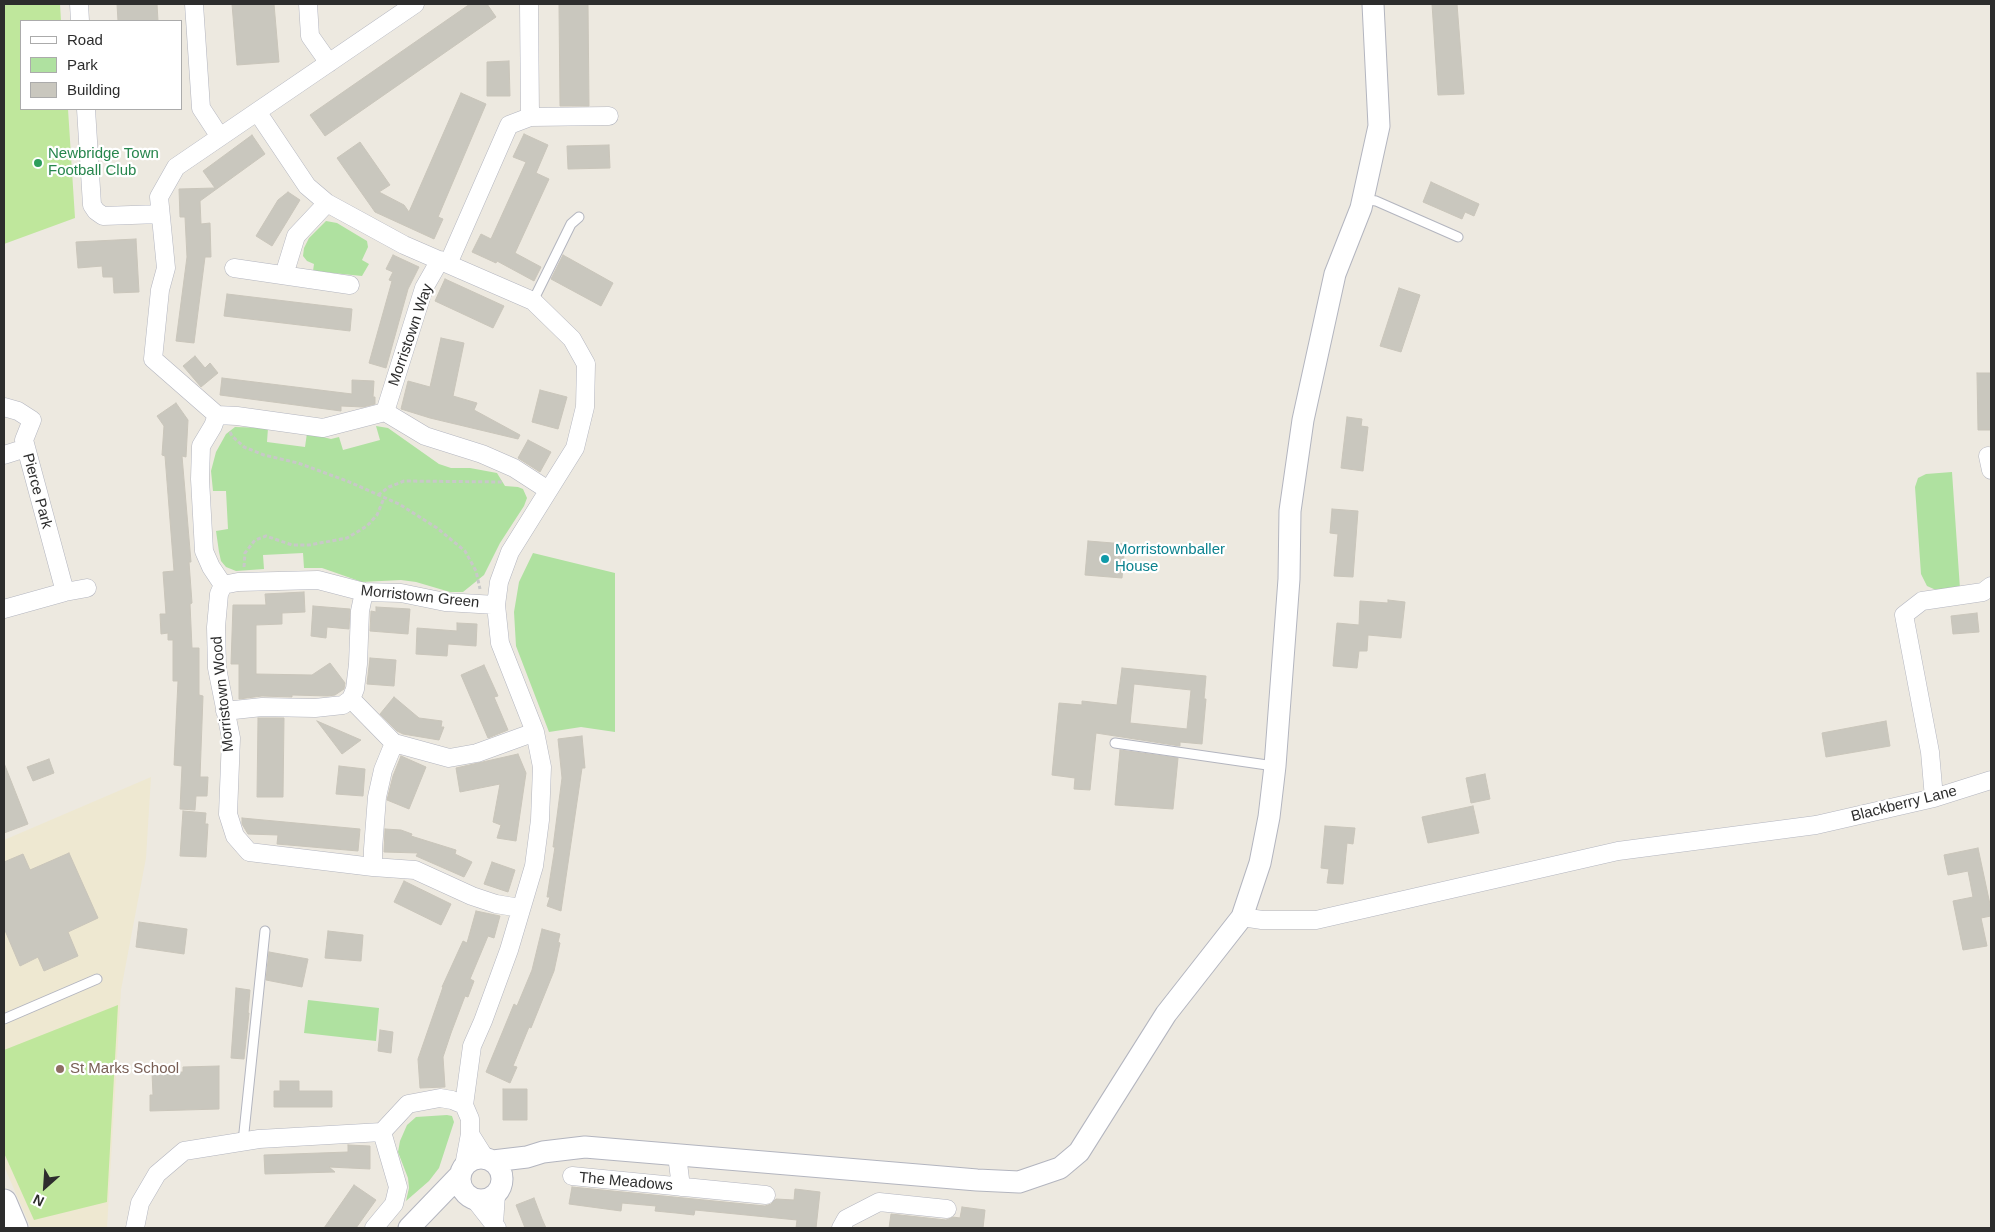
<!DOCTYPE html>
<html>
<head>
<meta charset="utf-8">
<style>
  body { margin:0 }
  #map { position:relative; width:1995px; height:1232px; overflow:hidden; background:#ede9e0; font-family:Helvetica,sans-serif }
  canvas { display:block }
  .frame { position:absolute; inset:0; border:5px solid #2d2d2d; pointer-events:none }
  .legend { position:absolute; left:20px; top:20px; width:162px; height:90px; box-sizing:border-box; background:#fff; border:1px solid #ababab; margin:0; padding:6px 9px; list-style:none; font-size:15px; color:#2d2d2d }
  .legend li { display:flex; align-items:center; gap:10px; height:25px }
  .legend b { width:25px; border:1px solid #ababab }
  .north { position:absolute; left:20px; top:1162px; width:50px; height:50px; -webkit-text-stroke:4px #fff; paint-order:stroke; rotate:206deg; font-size:14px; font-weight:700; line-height:20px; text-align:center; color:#2d2d2d }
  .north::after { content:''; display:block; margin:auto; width:18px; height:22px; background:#2d2d2d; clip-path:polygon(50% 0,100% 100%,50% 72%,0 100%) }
</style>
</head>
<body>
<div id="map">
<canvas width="1995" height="1232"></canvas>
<div class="frame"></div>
<ul class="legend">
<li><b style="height:6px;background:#fff"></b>Road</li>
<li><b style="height:14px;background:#afe1a0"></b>Park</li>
<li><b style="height:14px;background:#c9c7be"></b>Building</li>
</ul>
<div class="north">N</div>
</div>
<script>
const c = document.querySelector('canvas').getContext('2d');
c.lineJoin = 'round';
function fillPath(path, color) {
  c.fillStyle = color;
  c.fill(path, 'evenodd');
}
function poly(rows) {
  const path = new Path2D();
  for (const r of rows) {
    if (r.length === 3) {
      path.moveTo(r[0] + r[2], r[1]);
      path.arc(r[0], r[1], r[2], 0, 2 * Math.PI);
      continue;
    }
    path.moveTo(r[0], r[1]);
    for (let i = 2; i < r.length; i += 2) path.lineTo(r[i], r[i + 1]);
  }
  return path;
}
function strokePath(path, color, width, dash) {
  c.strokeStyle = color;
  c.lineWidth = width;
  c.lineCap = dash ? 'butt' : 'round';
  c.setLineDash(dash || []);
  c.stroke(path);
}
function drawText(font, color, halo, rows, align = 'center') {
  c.font = font + ' Helvetica,sans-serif';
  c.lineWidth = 4.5;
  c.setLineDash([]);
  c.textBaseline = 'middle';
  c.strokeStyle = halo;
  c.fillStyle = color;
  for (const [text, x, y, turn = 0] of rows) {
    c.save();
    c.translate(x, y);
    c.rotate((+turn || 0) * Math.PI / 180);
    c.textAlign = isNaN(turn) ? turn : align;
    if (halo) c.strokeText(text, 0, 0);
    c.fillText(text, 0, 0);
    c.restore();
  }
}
fillPath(poly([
  [151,777,146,858,121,990,107,1228,31,1228,4,1166,4,840]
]), '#eee8d1');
fillPath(poly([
  [326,221,337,223,367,241,368,247,362,260,369,264,362,276,313,271,314,264,307,261,303,256,304,248,309,238],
  [376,426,388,428,439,464,451,468,470,468,497,473,505,486,518,487,523,489,527,498,524,506,500,543,484,575,463,592,450,592,416,582,401,580,362,582,322,568,304,568,303,553,263,555,264,569,236,571,226,567,221,561,219,552,216,531,228,529,226,491,213,491,211,471,216,452,226,434,235,427,268,428,267,442,305,447,307,433,331,439,339,437,343,450,380,440],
  [1952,472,1960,589,1936,590,1927,586,1921,574,1915,487,1918,478,1926,474],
  [533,553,615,573,615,732,581,727,549,732,516,646,514,612,519,582],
  [308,1000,379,1008,376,1041,304,1033],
  [447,1115,452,1116,454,1122,439,1168,429,1181,406,1201,409,1188,408,1178,398,1152,400,1141,407,1125,416,1117]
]), '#afe1a0');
fillPath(poly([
  [4,4,60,4,61,21,21,21,21,109,68,109,75,218,4,244],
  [118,1005,107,1202,34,1220,4,1153,4,1050]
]), '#bfe79c');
const building = poly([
  [117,4,157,4,158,21,118,21,117,4],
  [232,4,274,4,279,62,237,65,232,4],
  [470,4,487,4,496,17,325,136,310,115,470,4],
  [559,4,588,4,589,106,560,106,559,4],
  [1432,4,1457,4,1464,94,1438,95,1432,4],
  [509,61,510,96,487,96,487,62,509,61],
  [461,93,486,104,438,217,443,219,434,239,375,212,337,158,360,142,390,185,379,192,404,205,409,212,461,93],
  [524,134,548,145,536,173,549,179,515,253,541,267,534,281,497,261,496,263,472,252,481,234,491,239,526,162,513,157,524,134],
  [252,135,265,154,200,201,201,224,210,223,211,257,205,257,194,343,176,341,187,257,185,217,180,217,179,189,215,188,203,171,252,135],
  [609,145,610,168,568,169,567,146,609,145],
  [1431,182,1479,204,1474,216,1465,212,1462,219,1423,202,1431,182],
  [288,192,300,200,272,246,256,236,278,200,288,192],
  [136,239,139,292,114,293,113,277,103,277,102,266,78,268,76,242,136,239],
  [393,255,419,267,408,289,386,368,369,363,392,281,389,280,393,272,386,269,393,255],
  [563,255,613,283,601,306,551,279,563,255],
  [445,279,504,306,493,328,435,301,445,279],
  [1399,288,1420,295,1401,352,1380,346,1399,288],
  [227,294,352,309,350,331,224,316,227,294],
  [441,338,464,343,453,396,477,403,474,410,520,435,518,439,430,418,401,409,408,381,430,387,441,338],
  [195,356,205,368,210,363,218,373,201,387,183,366,195,356],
  [1977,373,1991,373,1991,430,1978,430,1977,373],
  [222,378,352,394,352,380,374,381,373,397,375,397,375,404,363,407,341,406,341,411,220,395,222,378],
  [540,390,567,397,558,429,532,422,540,390],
  [176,403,188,420,186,457,182,456,191,562,189,562,192,603,190,604,192,648,199,648,199,695,203,696,200,777,208,777,207,796,196,796,195,810,180,809,182,766,174,765,178,681,173,681,173,640,168,640,168,633,161,634,160,614,166,614,163,572,174,571,165,456,162,455,164,426,157,416,176,403],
  [1347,417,1362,419,1361,426,1368,427,1363,471,1341,468,1347,417],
  [528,440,551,452,540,472,518,458,528,440],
  [1332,509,1358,511,1353,577,1334,576,1338,534,1330,533,1332,509],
  [1088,541,1125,544,1122,578,1085,575,1088,541],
  [304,592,305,612,282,613,282,624,256,625,256,674,312,675,330,663,345,683,344,689,335,695,328,696,292,695,292,697,262,696,239,699,239,664,231,664,233,605,266,605,265,594,304,592],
  [1388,600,1405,602,1401,638,1368,635,1367,651,1359,651,1357,668,1333,666,1337,623,1359,625,1360,601,1388,603,1388,600],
  [313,606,350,609,349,629,327,627,326,638,311,636,313,606],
  [376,607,410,609,408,634,370,631,371,611,376,612,376,607],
  [1977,613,1979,632,1953,634,1951,616,1977,613],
  [457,623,477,624,476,646,448,644,447,656,416,654,417,628,457,631,457,623],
  [370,658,396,660,394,686,367,684,370,658],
  [484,665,498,696,494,697,508,730,488,738,461,675,484,665],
  [1122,668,1206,676,1204,699,1206,699,1202,744,1180,742,1180,746,1096,733,1090,790,1074,789,1075,778,1052,775,1059,703,1082,705,1082,701,1117,705,1122,668],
  [1134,684,1191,690,1187,729,1130,723,1134,684],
  [394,697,419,718,442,721,441,727,444,727,439,740,403,734,397,731,380,714,394,697],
  [258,718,284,718,283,797,257,797,258,718],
  [317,721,361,740,342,754,317,721],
  [1886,721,1890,746,1826,757,1822,733,1886,721],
  [582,736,585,768,582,768,561,911,547,906,550,897,547,897,555,847,553,847,562,778,558,739,582,736],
  [1120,750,1178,758,1173,809,1115,805,1120,750],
  [518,754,526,773,516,841,497,838,501,825,493,822,500,784,460,792,456,768,518,754],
  [401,756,426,767,409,809,387,800,393,776,401,756],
  [49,759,54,773,33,781,27,767,49,759],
  [4,763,28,824,4,833,4,763],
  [339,766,365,769,363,796,336,794,339,766],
  [1485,774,1490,799,1471,803,1466,778,1485,774],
  [1473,806,1479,833,1428,843,1422,817,1473,806],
  [183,811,206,813,205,824,208,824,206,857,180,856,183,811],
  [242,818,360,829,358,851,277,844,278,835,248,834,242,824,242,818],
  [1325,826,1355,828,1353,844,1347,843,1343,884,1327,883,1329,869,1321,868,1325,826],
  [385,829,401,830,412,834,411,836,456,850,455,854,472,862,464,877,416,856,418,853,384,852,385,829],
  [1978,848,1991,909,1991,916,1981,918,1987,946,1963,950,1953,901,1973,897,1968,871,1948,875,1944,855,1978,848],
  [69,853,98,918,68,932,78,956,44,971,38,957,20,966,4,928,4,862,23,854,30,870,69,853],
  [492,862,515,870,508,892,484,884,492,862],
  [404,881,451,904,441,925,394,902,404,881],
  [476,911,500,916,494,938,488,936,470,979,474,981,468,997,465,996,451,1033,443,1057,445,1087,420,1088,418,1059,443,987,442,987,463,941,467,943,476,911],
  [139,922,187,929,184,954,136,947,139,922],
  [542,929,560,934,558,942,560,943,554,971,531,1028,529,1027,513,1066,517,1067,510,1083,486,1072,514,1004,517,1006,532,970,542,929],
  [328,931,363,935,361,961,325,958,328,931],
  [269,952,308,959,302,987,266,980,269,952],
  [236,988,250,990,248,1013,249,1013,244,1059,231,1058,236,988],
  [380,1030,393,1032,391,1053,378,1051,380,1030],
  [219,1066,219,1109,150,1111,150,1095,153,1095,152,1073,183,1072,183,1067,219,1066],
  [280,1081,299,1081,299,1091,332,1091,332,1107,274,1107,274,1091,280,1091,280,1081],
  [503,1089,527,1089,527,1120,503,1120,503,1089],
  [348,1145,370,1146,370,1169,329,1167,335,1172,265,1174,264,1155,348,1152,348,1145],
  [354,1185,376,1200,356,1228,324,1228,354,1185],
  [572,1187,765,1206,771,1204,776,1199,794,1200,795,1189,820,1192,816,1228,796,1228,797,1220,695,1210,694,1215,676,1213,655,1211,656,1206,622,1203,621,1211,569,1204,572,1187],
  [534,1198,542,1219,546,1228,525,1228,516,1205,534,1198],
  [962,1207,985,1210,983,1228,889,1228,891,1214,946,1220,953,1217,960,1218,962,1207]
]);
fillPath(building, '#c9c7be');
strokePath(building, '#c9c5ba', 1);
const service = poly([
  [1363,199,1376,201,1458,237],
  [533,301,571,224,579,217],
  [1115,743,1274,766],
  [4,1019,97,979],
  [243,1142,265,931]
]);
const minor = poly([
  [79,4,80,21],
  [194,4,201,108,220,137],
  [308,4,310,36,329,63],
  [529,4,530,117],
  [86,109,92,205,96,211,103,216,160,214],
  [258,113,307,186,327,203],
  [448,264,509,125,530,117,609,116],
  [234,268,350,285],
  [284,275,296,236,327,203,404,245,533,301,572,339,586,364,585,407,575,448,510,552,499,582,496,605,500,643,535,732,542,767,540,820,534,866,509,950,483,1021,472,1046,464,1105],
  [4,407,18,411,32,420,24,440,65,592],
  [385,412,424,288,440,260],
  [217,415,153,359,160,290,166,268,159,197,176,167,415,4],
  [217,415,237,416,323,428,385,412,425,436,482,454,514,468,548,490],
  [217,415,213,426,201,446,200,479,204,551,211,567,223,585],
  [4,455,26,448],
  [1988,456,1991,470],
  [223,585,219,594,216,627,217,668,231,738,228,814,235,836,249,852,373,867],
  [223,585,238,582,318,580,364,592,401,593,445,602,496,605],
  [4,609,65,592,87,588],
  [351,699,394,743],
  [225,711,262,707,315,708,343,705,351,699,355,689,358,664,360,611,364,592],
  [1934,798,1930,752,1904,615,1922,601,1983,592,1991,586],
  [520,908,496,904,472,896,415,870,373,867,373,849,377,797,383,770,394,743,449,758,477,753,535,732],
  [1242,917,1262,920,1316,920,1618,851,1816,825,1934,798,1991,780],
  [470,1134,485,1158],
  [677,1155,681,1187],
  [572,1176,766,1195],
  [475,1200,497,1228],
  [494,1224,496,1194],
  [135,1228,140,1203,157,1174,184,1151,259,1139,382,1132,408,1104,440,1098,452,1100,464,1105,470,1119,470,1134,464,1166],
  [374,1228,394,1204,398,1187,382,1132],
  [841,1228,846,1219,879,1202,947,1209]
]);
const tertiary = poly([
  [481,1179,21],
  [493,1161,527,1157,543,1152,585,1147,977,1180,1019,1182,1060,1168,1079,1152,1166,1014,1242,917,1260,863,1269,817,1275,766,1289,579,1290,511,1303,420,1335,274,1361,208,1379,126,1373,4],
  [409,1228,460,1175]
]);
const secondary = poly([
  [4,1202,15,1228]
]);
strokePath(service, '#b3b5bf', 11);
strokePath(minor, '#b3b5bf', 19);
strokePath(tertiary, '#b3b5bf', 23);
strokePath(secondary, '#b3b5bf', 27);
strokePath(poly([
  [230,432,232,436,244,447,264,455,298,463,347,481,399,504,437,528,465,551,476,571,480,589],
  [378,495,389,487,404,481,502,482],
  [244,567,245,553,255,540,266,536,292,545,309,545,347,538,367,526,377,515,384,498]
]), '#c8c8c8', 3, [4, 2.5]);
strokePath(service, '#fff', 9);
strokePath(minor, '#fff', 18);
strokePath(tertiary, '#fff', 21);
strokePath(secondary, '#fff', 25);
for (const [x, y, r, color] of [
  [38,163,5,"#2e9e5b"],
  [1105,559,5,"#0f9aa8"],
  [60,1069,5,"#8d6e63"]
]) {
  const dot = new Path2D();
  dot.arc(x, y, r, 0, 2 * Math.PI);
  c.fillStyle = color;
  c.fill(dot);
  strokePath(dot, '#fff', 2);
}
drawText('15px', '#27864d', '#fff', [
  ["Newbridge Town",48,154],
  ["Football Club",48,171]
], 'left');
drawText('15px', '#2d2d2d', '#fff', [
  ["Morristown Way",411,335,-71],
  ["Pierce Park",37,491,75],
  ["Morristown Green",420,597,6],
  ["Morristown Wood",223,694,-96],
  ["Blackberry Lane",1904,804,-14],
  ["The Meadows",626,1182,5]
]);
drawText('15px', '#0d838f', '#fff', [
  ["Morristownballer",1115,550],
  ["House",1115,567]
], 'left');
drawText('15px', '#785e54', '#fff', [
  ["St Marks School",70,1069]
], 'left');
</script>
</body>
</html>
